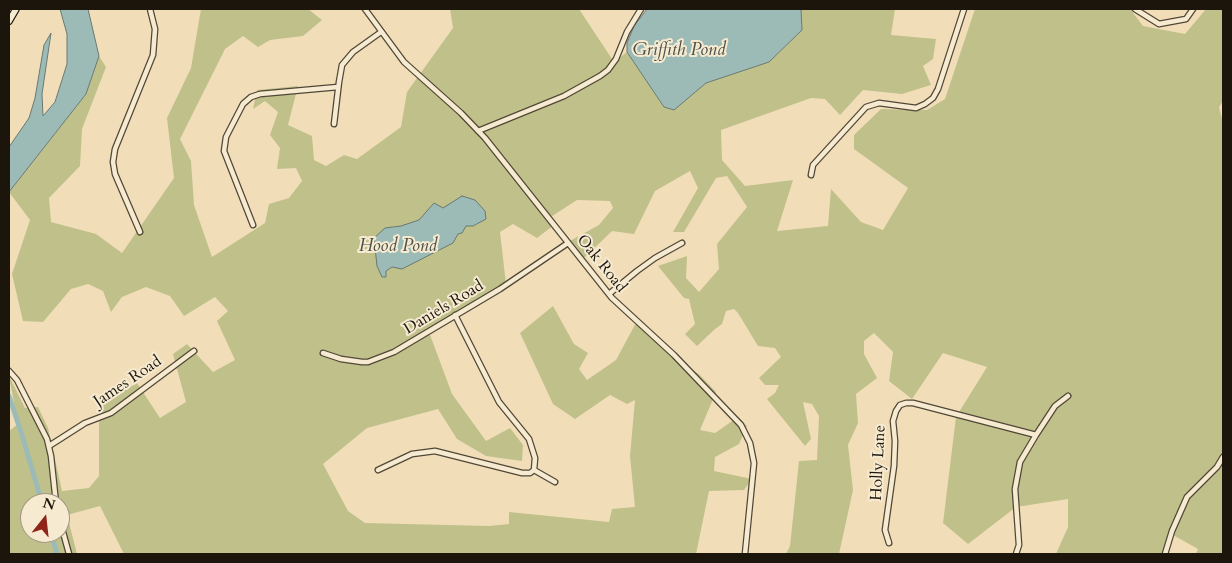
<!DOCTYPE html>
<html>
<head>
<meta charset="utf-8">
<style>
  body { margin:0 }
  #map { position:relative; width:1232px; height:563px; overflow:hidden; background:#f1deb8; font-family:Cardo,serif }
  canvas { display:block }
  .frame { position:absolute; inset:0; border:10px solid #1c150c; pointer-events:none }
  .north { position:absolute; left:20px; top:493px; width:50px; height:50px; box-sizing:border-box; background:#f6ead1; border:1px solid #9f9582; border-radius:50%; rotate:16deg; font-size:14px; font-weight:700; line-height:20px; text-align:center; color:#1c150c }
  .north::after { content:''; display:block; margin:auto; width:18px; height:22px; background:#8f2418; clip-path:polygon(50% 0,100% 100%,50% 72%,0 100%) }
</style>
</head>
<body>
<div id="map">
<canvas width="1232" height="563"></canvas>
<div class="frame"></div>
<div class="north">N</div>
</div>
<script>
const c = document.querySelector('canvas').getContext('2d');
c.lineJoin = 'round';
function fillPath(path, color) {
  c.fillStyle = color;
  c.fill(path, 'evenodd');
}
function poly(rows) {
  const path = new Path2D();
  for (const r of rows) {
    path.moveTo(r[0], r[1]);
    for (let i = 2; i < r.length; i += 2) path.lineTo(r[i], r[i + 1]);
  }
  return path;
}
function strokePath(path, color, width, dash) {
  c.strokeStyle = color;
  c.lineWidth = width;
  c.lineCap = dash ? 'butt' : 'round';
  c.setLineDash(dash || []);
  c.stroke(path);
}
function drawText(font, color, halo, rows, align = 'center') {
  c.font = font + ' Cardo,serif';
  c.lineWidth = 4;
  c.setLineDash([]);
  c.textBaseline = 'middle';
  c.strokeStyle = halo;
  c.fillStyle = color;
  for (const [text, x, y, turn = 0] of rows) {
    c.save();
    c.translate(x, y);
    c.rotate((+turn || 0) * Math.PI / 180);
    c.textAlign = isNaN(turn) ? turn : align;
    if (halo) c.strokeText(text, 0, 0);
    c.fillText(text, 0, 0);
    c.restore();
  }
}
fillPath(poly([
  [201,9,308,9,322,20,303,36,270,40,258,47,243,36,225,49,180,139,191,161,194,205,212,257,265,223,269,204,289,198,302,181,296,168,277,169,280,148,270,135,278,112,265,101,253,109,257,90,298,86,288,125,312,136,314,160,326,166,344,155,357,159,401,127,407,92,453,28,450,9,579,9,614,62,627,52,664,107,673,110,706,83,769,62,802,30,801,9,895,9,891,35,936,39,933,59,923,66,931,85,902,94,863,90,840,115,825,99,811,98,721,130,722,160,745,186,793,180,777,231,828,226,831,189,861,222,883,230,908,188,854,149,854,135,881,109,927,110,945,99,975,9,1130,9,1143,26,1185,34,1206,9,1223,9,1223,101,1219,107,1223,123,1223,554,1196,554,1198,549,1173,535,1163,554,1056,554,1068,527,1068,499,1016,507,968,544,943,523,956,417,987,367,943,353,912,399,889,381,893,352,874,333,864,341,864,354,877,378,856,394,858,423,848,445,853,490,839,554,786,554,790,546,799,461,817,460,819,416,812,404,803,402,811,439,805,446,767,399,775,393,779,385,765,385,759,378,781,357,775,348,758,346,738,313,734,309,726,311,722,324,715,329,697,346,685,334,695,324,689,299,684,298,658,266,687,256,686,278,699,292,719,269,717,244,747,207,727,176,716,178,684,232,673,232,698,188,690,171,655,191,634,234,612,231,582,260,568,242,599,225,613,208,610,201,577,200,549,218,554,225,537,238,513,224,500,232,506,284,429,332,452,394,486,441,510,428,523,445,522,461,486,456,457,439,438,409,367,428,323,464,348,511,365,523,489,526,509,524,509,512,609,522,612,509,635,507,630,456,635,400,627,404,610,395,575,419,553,404,520,333,553,306,574,344,588,353,579,369,587,380,616,360,637,321,677,360,699,374,716,392,700,430,715,433,738,417,747,426,739,444,715,457,714,471,752,479,744,490,709,491,696,554,124,554,100,506,67,515,77,554,9,554,9,431,18,424,9,376,25,408,38,407,48,428,62,491,89,488,99,476,99,406,137,383,160,418,186,402,173,354,187,344,213,372,235,360,217,321,228,311,215,297,184,316,170,296,146,287,122,297,111,312,103,291,88,284,71,289,43,322,23,321,12,274,30,220,9,192,86,94,99,56,106,67,82,129,80,166,49,198,51,222,96,234,122,253,174,178,167,118,191,68],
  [30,503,60,503,60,533,30,533]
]), '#c0c08b');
const water = poly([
  [60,9,88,9,99,56,86,94,9,192,9,147,29,118,35,98,44,45,51,33,42,94,43,116,55,102,67,64,67,34,60,9],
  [647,9,801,9,802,30,769,62,706,83,674,110,664,107,627,52,627,43,634,26,647,9],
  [462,196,475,200,485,211,486,219,473,226,466,226,462,233,458,234,453,243,402,269,392,267,386,271,386,277,382,277,377,266,374,238,385,228,401,226,419,220,434,203,443,208,462,196]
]);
fillPath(water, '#9cbbb7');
strokePath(water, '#697973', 1);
strokePath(poly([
  [9,396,22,435,42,503],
  [51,533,57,554]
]), '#9cbbb7', 5);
const minor = poly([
  [365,9,404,62,461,113,485,138,612,298,674,355,741,425,750,443,754,463,745,554],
  [1135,9,1159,24,1186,19,1193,9],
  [334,124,339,82,342,65,353,52,381,32],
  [478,131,564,96,600,76,608,70,616,59,627,32,641,9],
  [811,175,813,165,866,107,879,103,916,108,925,104,933,98,938,89,964,9],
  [253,225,224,151,226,137,243,104,251,97,260,94,338,87],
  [140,232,115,174,113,162,115,149,153,55,155,29,150,9],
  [609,294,637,271,655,258,682,243],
  [455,315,499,402,529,439,535,458,534,470],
  [323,353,341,359,362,362,368,362,394,352,500,289,568,243],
  [9,371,17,380,47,439,51,456,56,503],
  [49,446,85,423,111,413,194,351],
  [378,470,412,454,435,451,522,473,530,473,534,470],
  [534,470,555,482],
  [60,521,69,554],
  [889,543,885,530,894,466,895,441,893,421,896,411,900,405,906,403,913,403,1036,435],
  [1016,554,1019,545,1015,489,1020,462,1036,435,1055,406,1068,396],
  [1165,554,1172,531,1187,497,1217,467,1223,457]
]);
const secondary = poly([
  [9,21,16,9]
]);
strokePath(minor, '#514737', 7);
strokePath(secondary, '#1c150c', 8);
strokePath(minor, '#f6ead1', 4.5);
strokePath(secondary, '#f6ead1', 5.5);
drawText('16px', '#1c150c', '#f6ead1', [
  ["Oak Road",601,264,51],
  ["Daniels Road",444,308,-31],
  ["James Road",128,382,-34],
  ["Holly Lane",879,463,-87]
]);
drawText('italic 18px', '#494f48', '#f6ead1', [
  ["Griffith Pond",679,51],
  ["Hood Pond",398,247]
]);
</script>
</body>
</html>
